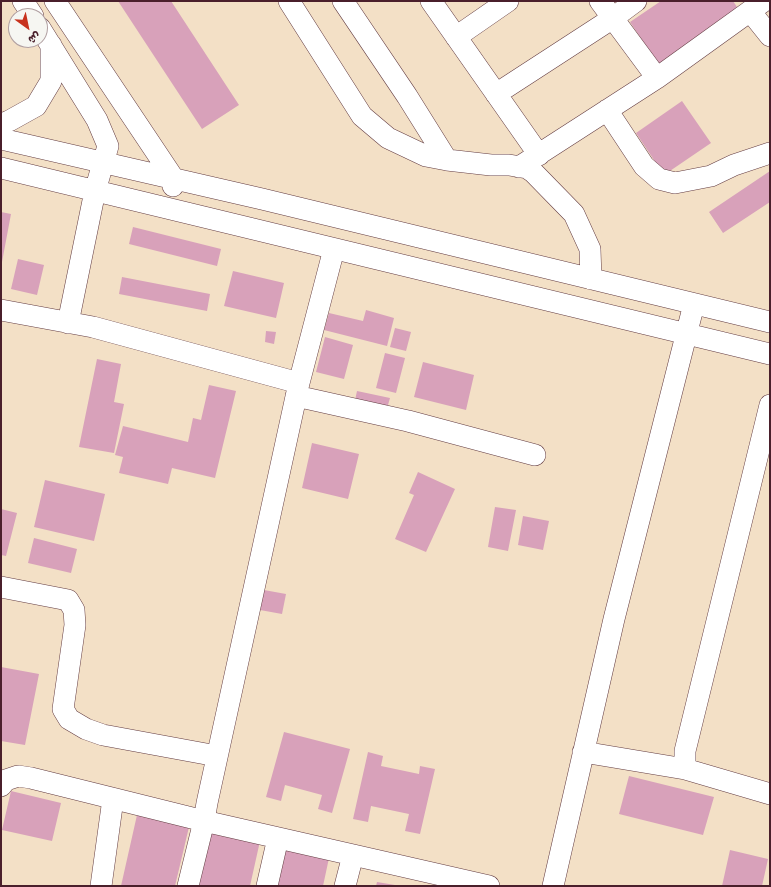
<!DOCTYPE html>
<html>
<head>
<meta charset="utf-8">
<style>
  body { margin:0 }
  #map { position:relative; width:771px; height:887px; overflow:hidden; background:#f3e0c6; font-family:Sriracha,"Playpen Sans Arabic",sans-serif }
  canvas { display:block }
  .frame { position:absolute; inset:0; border:2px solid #4a1f2b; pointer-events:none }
  .north { position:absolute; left:8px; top:8px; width:40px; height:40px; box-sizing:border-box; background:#f6f6f2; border:1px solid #b1a0a2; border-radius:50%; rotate:147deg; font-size:11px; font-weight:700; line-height:16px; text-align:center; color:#4a1f2b }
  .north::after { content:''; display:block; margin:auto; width:14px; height:18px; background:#c8321e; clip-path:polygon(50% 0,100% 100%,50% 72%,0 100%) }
</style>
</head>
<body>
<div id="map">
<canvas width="771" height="887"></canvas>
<div class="frame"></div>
<div class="north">ش</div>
</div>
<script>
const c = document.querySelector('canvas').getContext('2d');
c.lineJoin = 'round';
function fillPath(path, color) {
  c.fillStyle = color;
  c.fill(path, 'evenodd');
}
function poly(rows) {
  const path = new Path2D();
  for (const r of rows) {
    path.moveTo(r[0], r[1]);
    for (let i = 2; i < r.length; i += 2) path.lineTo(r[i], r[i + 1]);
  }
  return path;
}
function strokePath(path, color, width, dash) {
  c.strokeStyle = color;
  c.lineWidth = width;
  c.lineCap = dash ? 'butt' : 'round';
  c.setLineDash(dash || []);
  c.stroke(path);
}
fillPath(poly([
  [118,1,171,1,239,105,202,129],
  [661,1,733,1,741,13,660,67,630,22],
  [682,101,711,143,664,175,636,133],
  [770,171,770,202,723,233,709,212],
  [1,212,11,214,2,262,1,262],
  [133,227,221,249,217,266,129,244],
  [18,259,44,265,37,295,11,289],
  [233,271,284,283,276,318,224,306],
  [122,277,210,294,207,311,119,294],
  [366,310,394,318,387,346,324,330,329,313,363,321],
  [395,328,411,332,406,351,390,347],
  [266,331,276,332,274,344,265,342],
  [325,337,353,345,344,379,316,372],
  [385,353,405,358,396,393,376,388],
  [97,359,121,364,114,402,124,404,114,453,79,447],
  [423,362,474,375,466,410,414,397],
  [209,385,236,391,215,478,172,468,168,484,119,473,123,457,115,455,123,426,188,442,193,418,201,420],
  [357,391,390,398,386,412,354,405],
  [312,443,359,454,348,499,302,488],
  [418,472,455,489,426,552,395,539,414,495,409,493],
  [45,480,105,494,94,541,34,527],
  [495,507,516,510,508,551,488,547],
  [1,509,17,513,6,556,1,555],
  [523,516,549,521,543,550,518,545],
  [34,538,77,549,71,573,28,563],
  [264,590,286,594,282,614,260,610],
  [1,667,39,674,25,745,1,741],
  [284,732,350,749,332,813,318,809,322,795,285,785,281,801,266,797],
  [368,752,383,756,381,766,419,774,420,766,435,769,420,834,405,831,409,814,371,806,368,822,353,819],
  [629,776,714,797,703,835,619,814],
  [11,791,61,803,52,841,2,830],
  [137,815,189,827,175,886,121,886],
  [208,830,260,841,250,886,196,886],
  [278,848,329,858,323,886,270,886],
  [730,850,768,859,762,886,722,886],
  [377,882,395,885,394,886,376,886]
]), '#d8a1ba');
const minor = poly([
  [23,1,33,16],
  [55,1,174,179,173,186],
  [289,1,362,116,388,138,426,156,447,160,491,165,509,165,527,168,533,172,574,214,590,249,591,279],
  [343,1,407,96,447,160],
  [431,1,539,155],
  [600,1,657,78],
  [750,11,770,36],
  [40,28,97,120,108,146,95,191,68,323],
  [456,37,508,1],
  [496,94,613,18,636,1],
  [607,110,644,166,659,179,675,183,711,176,734,165,770,153],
  [1,124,9,121,36,106,51,81,51,45],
  [1,139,262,199,770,322],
  [519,167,657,78,764,1],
  [1,168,770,354],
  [334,249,299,383,207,803,204,821,489,886],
  [1,310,93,327,299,383],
  [296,396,408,421,535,455],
  [1,587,68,600,74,610,75,625,63,709,69,719,86,729,103,735,217,756],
  [583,752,685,769,770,794],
  [685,769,685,751,770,405],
  [1,786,6,780,18,776,31,778,204,821,188,886],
  [101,886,113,799],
  [267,886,278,838],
  [345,886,353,855],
  [553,886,614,619,694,304]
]);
strokePath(minor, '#633c42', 22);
strokePath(minor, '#fff', 21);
</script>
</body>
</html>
